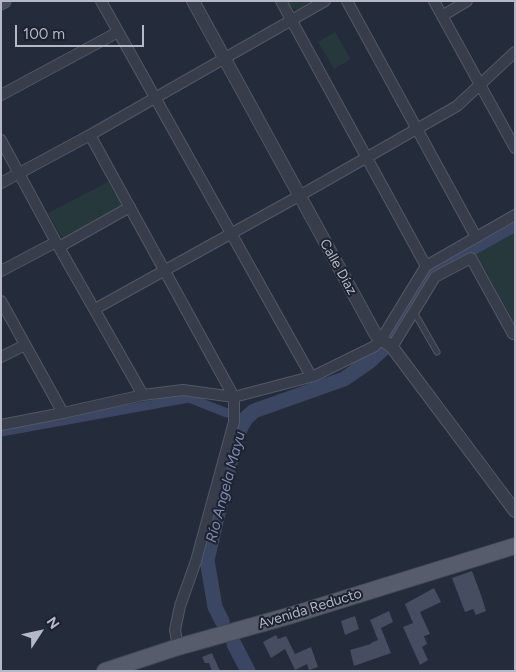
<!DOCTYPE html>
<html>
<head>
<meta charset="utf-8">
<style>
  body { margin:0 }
  #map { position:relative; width:516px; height:672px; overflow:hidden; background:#242b3b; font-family:Figtree,sans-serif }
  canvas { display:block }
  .frame { position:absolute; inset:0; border:2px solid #b4b8c7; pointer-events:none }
  .north { position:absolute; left:15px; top:607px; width:50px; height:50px; -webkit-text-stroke:4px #1d2230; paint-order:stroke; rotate:55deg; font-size:14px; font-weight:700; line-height:20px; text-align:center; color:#b4b8c7 }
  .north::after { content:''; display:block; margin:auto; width:18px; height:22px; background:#b4b8c7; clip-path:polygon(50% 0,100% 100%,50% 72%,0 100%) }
  .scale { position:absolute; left:15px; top:25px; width:129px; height:22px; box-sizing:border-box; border:2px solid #b4b8c7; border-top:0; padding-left:6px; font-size:15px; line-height:18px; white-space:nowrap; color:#b4b8c7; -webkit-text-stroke:4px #1d2230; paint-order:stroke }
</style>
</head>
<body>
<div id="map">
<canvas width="516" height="672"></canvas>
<div class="frame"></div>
<div class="north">N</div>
<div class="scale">100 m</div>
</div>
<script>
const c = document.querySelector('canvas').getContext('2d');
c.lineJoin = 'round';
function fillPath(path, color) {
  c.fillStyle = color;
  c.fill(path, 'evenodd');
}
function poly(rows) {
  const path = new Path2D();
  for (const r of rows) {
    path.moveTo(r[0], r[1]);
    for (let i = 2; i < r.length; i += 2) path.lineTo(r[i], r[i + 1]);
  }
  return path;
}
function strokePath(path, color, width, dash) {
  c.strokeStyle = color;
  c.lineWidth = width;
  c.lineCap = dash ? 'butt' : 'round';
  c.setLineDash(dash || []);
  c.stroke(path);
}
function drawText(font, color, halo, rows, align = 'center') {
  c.font = font + ' Figtree,sans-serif';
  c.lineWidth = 4;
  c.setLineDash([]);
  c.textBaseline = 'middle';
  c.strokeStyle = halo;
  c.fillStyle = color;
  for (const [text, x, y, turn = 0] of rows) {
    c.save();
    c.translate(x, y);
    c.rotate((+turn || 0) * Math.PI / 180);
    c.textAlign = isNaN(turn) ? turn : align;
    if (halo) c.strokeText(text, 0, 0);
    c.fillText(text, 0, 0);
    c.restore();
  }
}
fillPath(poly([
  [288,1,316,1,298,11,291,7],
  [335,32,351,59,334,69,318,42],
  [108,182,123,207,63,240,48,213],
  [515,219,515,324,484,268,472,255,463,257,459,250]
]), '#27383d');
strokePath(poly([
  [1,432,189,398,227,413]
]), '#3b4663', 9);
strokePath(poly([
  [392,336,431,271,515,224],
  [222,621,215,607,207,560,235,442,241,427,246,418,254,411,344,379,370,361,384,348],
  [234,644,248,671]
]), '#3b4663', 15);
fillPath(poly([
  [472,571,481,595,486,611,476,615,473,609,465,612,452,578],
  [434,588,441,602,420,612,430,634,424,636,427,644,422,647,428,660,420,665,403,627,413,623,405,604],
  [389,611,393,622,381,628,391,653,354,666,350,650,371,644,371,643,378,640,370,620],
  [355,616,359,629,345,635,341,621],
  [276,635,278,639,286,636,295,654,311,647,318,667,309,670,307,664,295,670,285,649,271,658,263,642],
  [212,653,220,671,212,671,209,663,205,663,202,657]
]), '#464d60');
const service = poly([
  [414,312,437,352]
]);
const minor = poly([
  [101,1,311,376],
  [281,1,426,266],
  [347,1,476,237],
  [434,1,515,148],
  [442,16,467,1],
  [1,95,118,32],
  [90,135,234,397,234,422,196,561,180,606,175,630,178,647],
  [1,140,56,242,143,395],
  [1,183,90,135,325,1],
  [59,247,130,207],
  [1,271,56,242],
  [1,301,63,413],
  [95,309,299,196,457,106,515,52],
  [392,347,435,277,471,258,513,334],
  [1,357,25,345],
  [1,425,63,413,143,395,183,390,234,397,314,376,375,346,382,338,426,266,515,215]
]);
const tertiary = poly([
  [193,1,376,335,392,347,515,511]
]);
const secondary = poly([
  [1,2,3,1]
]);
const primary = poly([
  [105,671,178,647,292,615,515,546]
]);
strokePath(service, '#535866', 7);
strokePath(minor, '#535866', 12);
strokePath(tertiary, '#535866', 14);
strokePath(secondary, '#535866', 17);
strokePath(primary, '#414654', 18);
strokePath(service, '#383d4b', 5);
strokePath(minor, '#383d4b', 10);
strokePath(tertiary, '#383d4b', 12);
strokePath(secondary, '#464c5e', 15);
strokePath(primary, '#565c6b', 16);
drawText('14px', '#b4b8c7', '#1d2230', [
  ["Calle Díaz",338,267,61],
  ["Avenida Reducto",310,609,-17]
]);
drawText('italic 15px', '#7d8bad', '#1d2230', [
  ["Río Angela Mayu",226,487,-75]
]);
</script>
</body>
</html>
